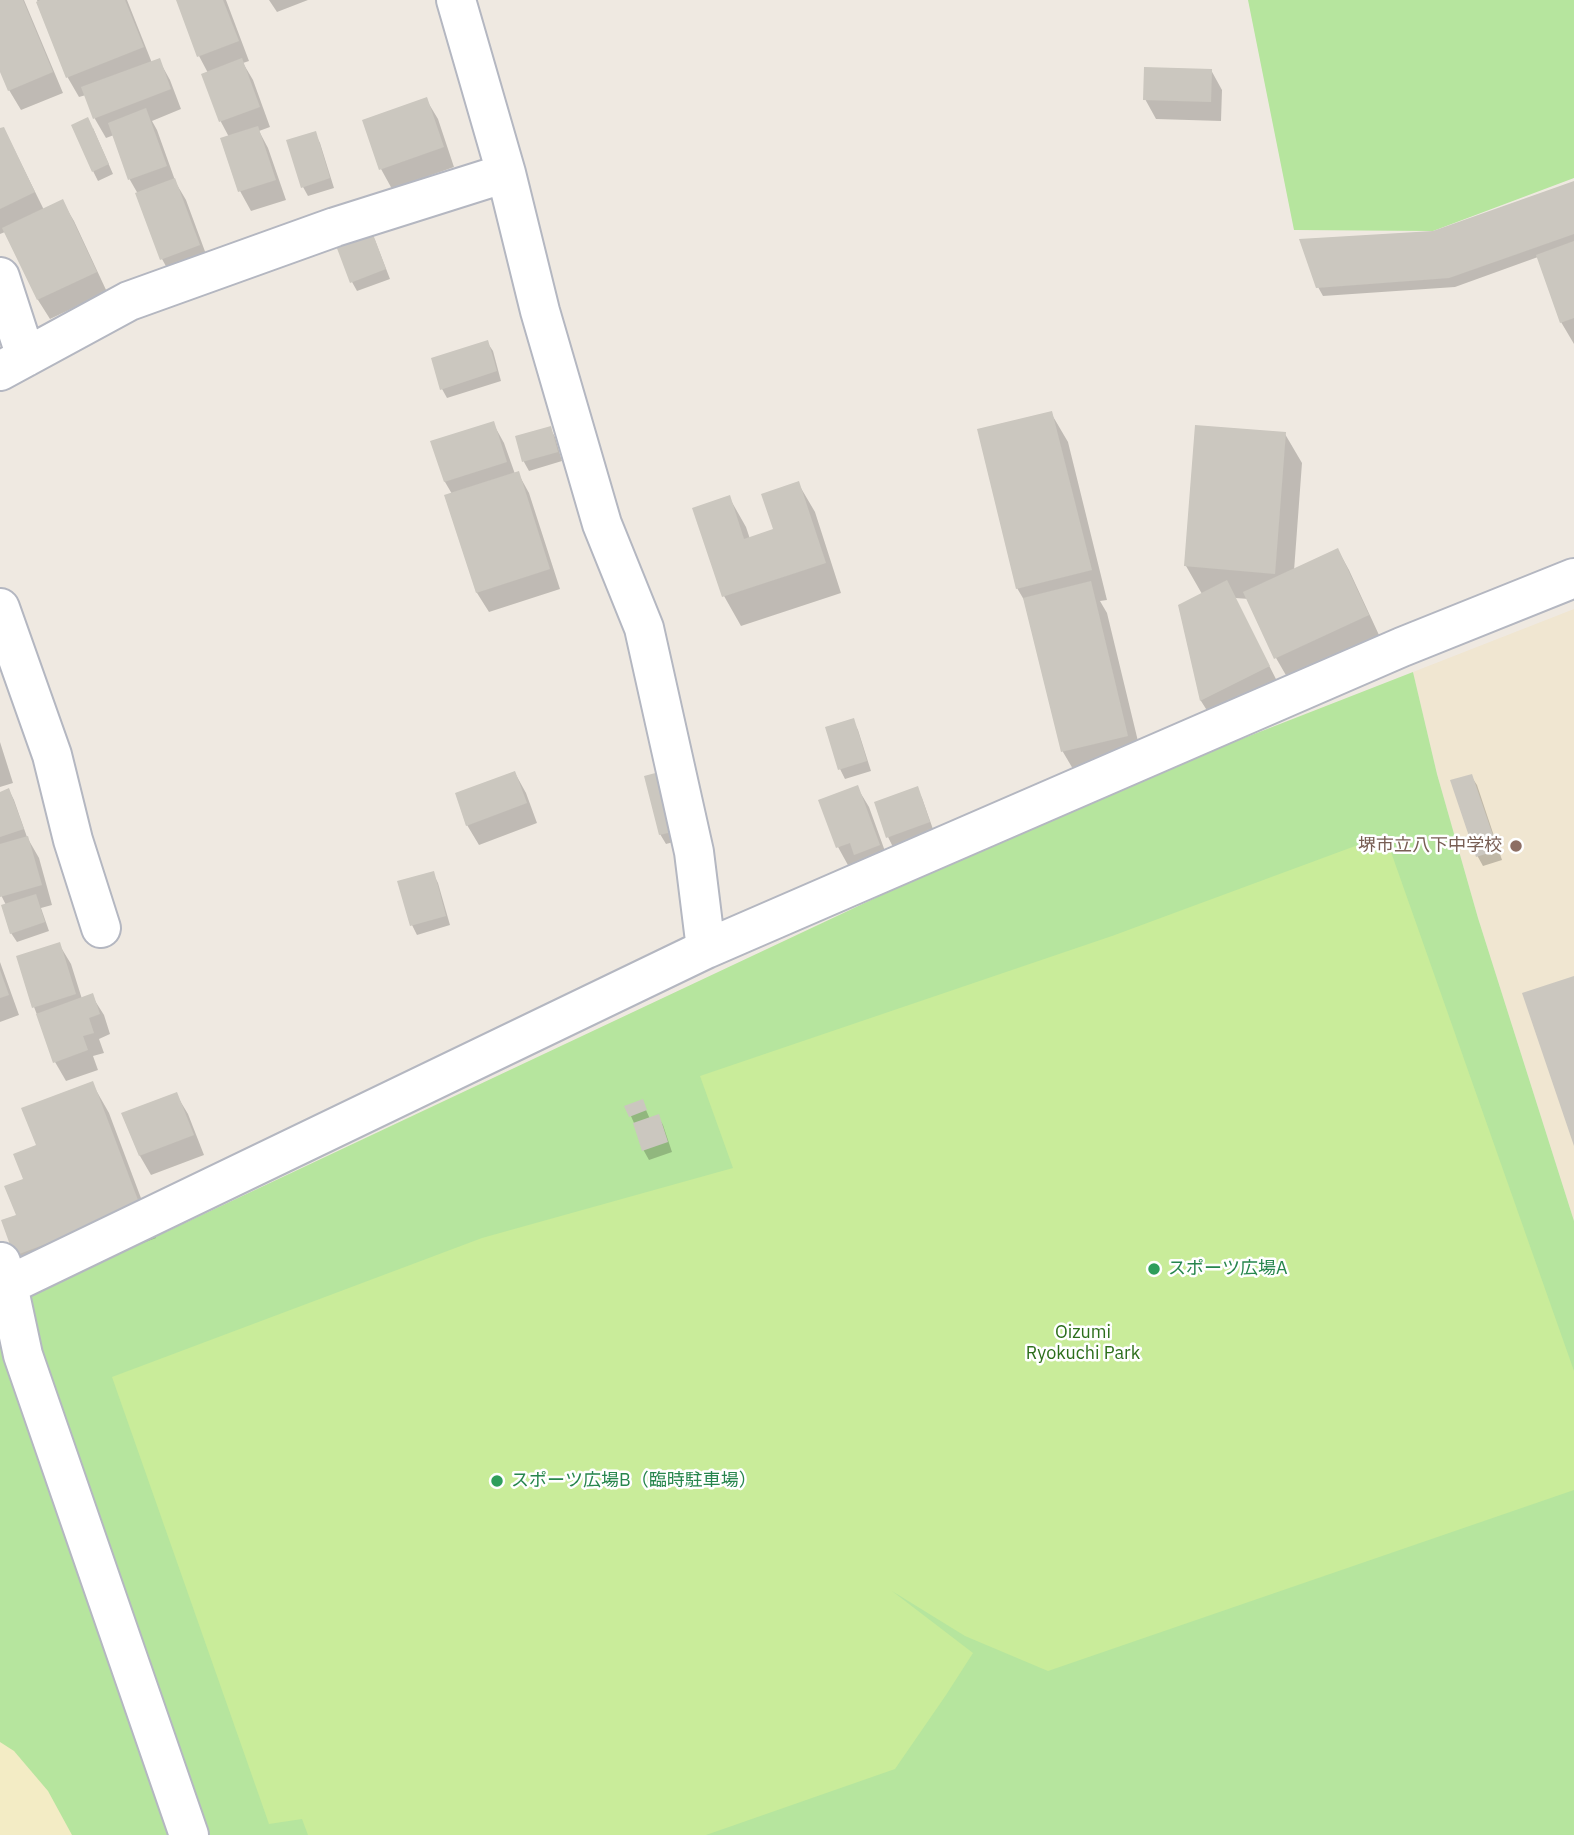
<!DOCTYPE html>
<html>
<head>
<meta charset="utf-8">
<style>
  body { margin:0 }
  canvas { display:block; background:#efe9e1 }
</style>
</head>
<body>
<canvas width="1574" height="1835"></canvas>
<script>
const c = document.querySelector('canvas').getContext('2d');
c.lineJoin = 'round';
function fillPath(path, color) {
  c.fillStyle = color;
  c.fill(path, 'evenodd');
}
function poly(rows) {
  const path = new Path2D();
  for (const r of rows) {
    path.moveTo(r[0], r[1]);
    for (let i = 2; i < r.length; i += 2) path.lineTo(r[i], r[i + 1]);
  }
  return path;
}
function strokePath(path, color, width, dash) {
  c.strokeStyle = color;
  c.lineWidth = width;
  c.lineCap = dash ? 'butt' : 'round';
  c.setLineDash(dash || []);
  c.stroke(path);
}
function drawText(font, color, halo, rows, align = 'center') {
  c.font = font + ' "IBM Plex Sans","Noto Sans JP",sans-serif';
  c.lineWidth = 5;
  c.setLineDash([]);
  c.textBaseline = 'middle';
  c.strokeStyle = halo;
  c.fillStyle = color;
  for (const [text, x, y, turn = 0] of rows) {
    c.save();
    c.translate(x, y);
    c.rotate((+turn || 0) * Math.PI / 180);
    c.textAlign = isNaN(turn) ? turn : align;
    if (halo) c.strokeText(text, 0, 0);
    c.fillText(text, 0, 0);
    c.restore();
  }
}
fillPath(poly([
  [1574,609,1574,1221,1478,918,1437,774,1413,672]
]), '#f0e6d1');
fillPath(poly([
  [1248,0,1574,0,1574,178,1433,231,1294,230],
  [1413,672,1437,774,1478,918,1574,1221,1574,1835,0,1835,0,1310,1075,804]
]), '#b6e59e');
fillPath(poly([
  [0,1742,14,1751,48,1791,72,1835,0,1835]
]), '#f3ecc5');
fillPath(poly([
  [1385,835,1574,1371,1574,1490,1048,1671,965,1636,892,1591,973,1653,946,1695,895,1769,706,1835,308,1835,302,1819,269,1824,112,1377,482,1238,733,1168,700,1076,1112,936]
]), '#c9ec9a');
fillPath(poly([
  [0,0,24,0,63,93,21,110,9,90,0,68],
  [37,0,127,0,152,63,159,60,170,80,181,109,152,121,157,130,176,183,186,200,210,265,173,279,162,259,138,194,130,180,114,135,106,138,95,119,86,95,79,97,68,78],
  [177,0,226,0,249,61,243,63,253,80,270,127,259,131,268,148,286,200,251,211,240,191,229,137,221,122,203,75,208,73,199,56],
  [269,0,308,0,277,12],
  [1211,70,1222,90,1221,121,1156,119,1145,99],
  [426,99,438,119,454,167,392,189,381,169],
  [93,128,113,174,98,181,93,171],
  [3,129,14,149,44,210,62,201,74,221,107,292,50,319,38,300,5,232,0,234,0,130],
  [315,133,320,143,334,188,308,196,303,187],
  [1574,183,1574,344,1561,322,1538,257,1455,287,1323,296,1318,287,1433,233],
  [370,231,375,240,390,279,357,291,352,282],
  [487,342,493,351,501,381,447,398,442,389],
  [1051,413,1068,442,1107,600,1100,601,1107,613,1144,766,1080,781,1063,752,1027,605,1017,588],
  [493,423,504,443,515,474,518,473,529,493,560,589,489,612,477,593,446,496,452,494,445,482,432,442],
  [550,428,555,437,562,461,529,471,524,462,517,438],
  [1285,434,1302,463,1294,571,1338,550,1349,570,1379,635,1287,677,1276,658,1249,599,1235,598,1280,687,1213,720,1201,701,1180,606,1202,594,1186,566],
  [798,483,815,512,841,593,741,626,724,596,729,497,746,527,750,539,775,530],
  [853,720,858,730,871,771,845,779,840,769],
  [0,742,13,783,0,787],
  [515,773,526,793,537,823,479,845,467,825],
  [1471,776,1477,785,1502,860,1483,866,1478,857,1453,781],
  [667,783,681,840,666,844,660,834],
  [857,787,869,807,890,865,849,867,838,847,820,801],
  [917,789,922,798,934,832,893,847,888,837],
  [9,790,14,800,27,837,39,858,52,905,41,908,49,931,17,942,11,933,6,905,0,893,0,793],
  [433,873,438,883,450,925,417,935,412,925,399,882],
  [59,944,71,964,82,999,92,996,104,1015,110,1034,99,1039,104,1053,93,1056,98,1070,66,1081,55,1062,34,1007],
  [0,962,19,1015,0,1022],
  [92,1083,109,1113,156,1238,32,1285,15,1255,18,1216,38,1146],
  [176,1094,188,1114,204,1155,151,1175,140,1156,124,1114],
  [642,1101,650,1119,658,1116,663,1125,672,1152,649,1160,644,1151,634,1123,627,1107]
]), '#0003');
fillPath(poly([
  [0,0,23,0,53,72,8,91,0,72],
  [40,0,125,0,144,47,66,78,36,2],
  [176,0,223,0,239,41,197,57],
  [160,58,171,89,93,119,81,87],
  [242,58,260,107,219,122,201,74],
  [1144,67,1212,69,1211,102,1143,100],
  [427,97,444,147,379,170,362,120],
  [146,108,167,166,128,180,108,123],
  [88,117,109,164,92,172,71,125],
  [258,126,276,180,238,192,220,138],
  [4,127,35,192,0,209,0,128],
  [316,131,330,178,301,188,286,140],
  [175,178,200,245,160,260,135,193],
  [1574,181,1574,234,1449,278,1316,288,1299,239,1433,231],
  [63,199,97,272,37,300,2,228],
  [371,229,386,269,350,283,335,243],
  [1574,241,1574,318,1560,323,1536,255],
  [488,340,497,371,440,390,431,358],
  [1052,411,1092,570,1016,589,977,429],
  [494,421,507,462,444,482,430,441],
  [1195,425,1286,432,1275,574,1184,566],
  [551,426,558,452,522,462,515,436],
  [519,471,550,569,476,593,444,495],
  [799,481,826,563,722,597,692,508,730,495,744,539,773,529,761,494],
  [1338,548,1369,615,1274,659,1243,592],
  [1227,580,1270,666,1200,701,1178,605],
  [1091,581,1128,736,1061,752,1023,598],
  [854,718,867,761,838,770,825,727],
  [515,771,527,803,466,826,455,793],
  [663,771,677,831,659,835,644,776],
  [1472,774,1498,850,1476,857,1450,780],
  [858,785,880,845,854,855,850,843,836,848,818,800],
  [918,786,930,822,886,838,874,802],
  [9,788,24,829,0,837,0,792],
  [28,836,42,885,0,897,0,844],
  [434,871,446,916,410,926,397,881],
  [36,894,45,922,10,934,1,905],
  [60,942,76,994,32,1008,16,956],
  [0,970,9,995,0,998],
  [1574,976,1574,1146,1522,993],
  [93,993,100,1014,89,1018,94,1033,83,1036,88,1050,53,1063,36,1014],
  [93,1081,141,1208,14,1256,1,1220,16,1215,4,1186,23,1179,13,1154,36,1145,21,1108],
  [177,1092,194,1135,139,1156,121,1113],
  [643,1099,647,1110,629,1117,624,1106],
  [659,1114,668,1142,642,1151,633,1123]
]), '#cbc7bf');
const minor = poly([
  [456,0,506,173,540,311,602,524,644,628,694,852,706,949],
  [0,277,26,357],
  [0,371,129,301,335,227,506,173],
  [0,608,52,755,73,840,101,928],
  [1,1262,8,1285,23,1355,189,1835],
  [0,1289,706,949,1402,647,1574,578]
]);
strokePath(minor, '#b4b7c1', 42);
strokePath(minor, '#fff', 38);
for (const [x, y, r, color] of [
  [1516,846,7,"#8d6e63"],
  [1154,1269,7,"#2e9e5b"],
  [497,1481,7,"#2e9e5b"]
]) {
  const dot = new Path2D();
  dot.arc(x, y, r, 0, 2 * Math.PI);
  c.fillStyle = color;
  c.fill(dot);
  strokePath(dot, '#fff', 2.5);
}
drawText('18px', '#785e54', '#fff', [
  ["堺市立八下中学校",1502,846]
], 'right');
drawText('18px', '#27864d', '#fff', [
  ["スポーツ広場A",1168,1269],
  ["スポーツ広場B（臨時駐車場）",511,1481]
], 'left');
drawText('18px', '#2c6e1b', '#fff', [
  ["Oizumi",1083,1333],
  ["Ryokuchi Park",1083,1354]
]);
</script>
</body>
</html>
